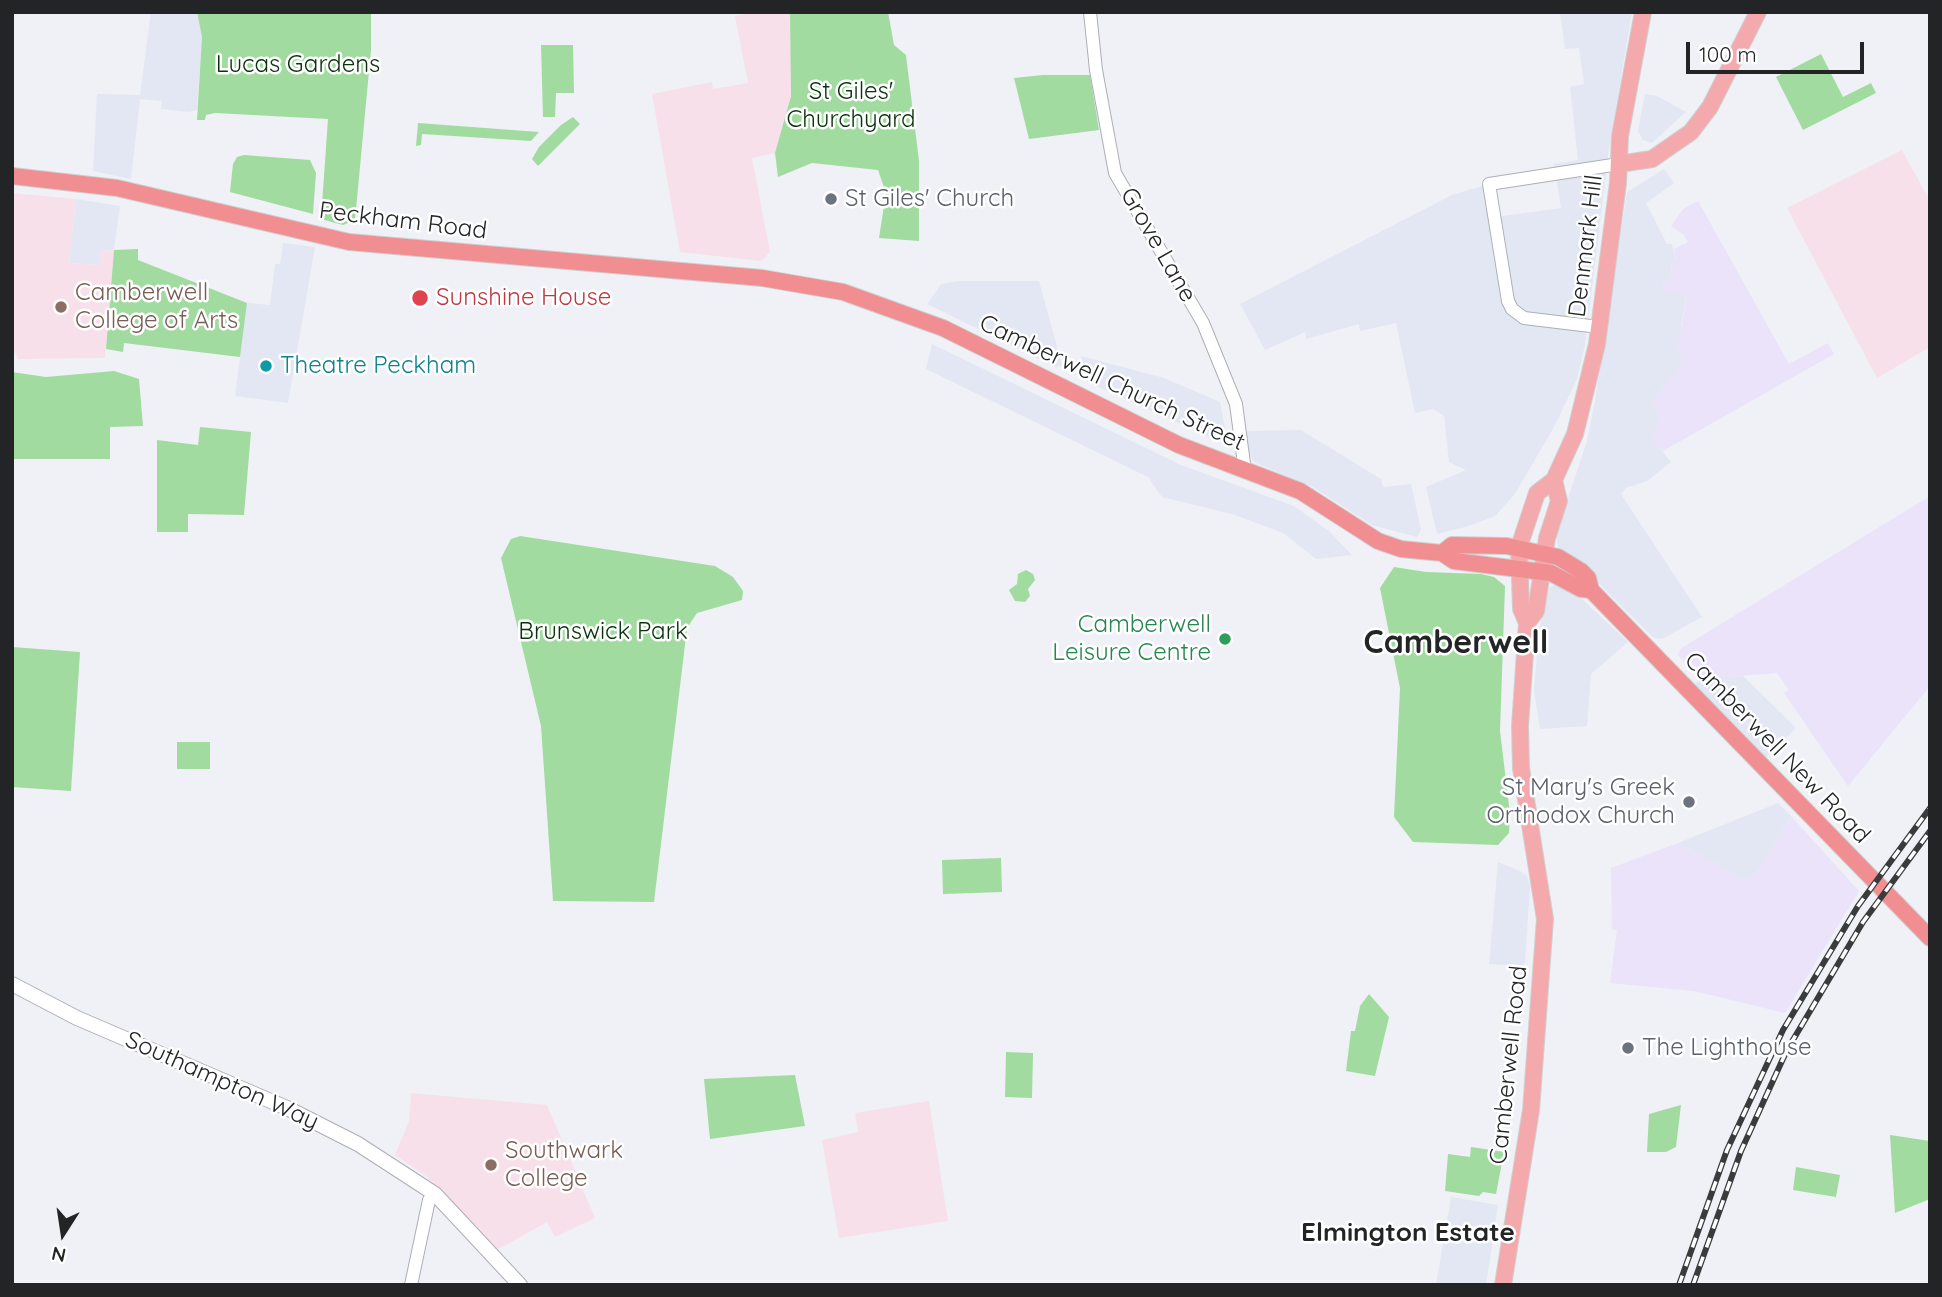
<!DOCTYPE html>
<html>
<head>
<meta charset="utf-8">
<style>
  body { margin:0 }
  #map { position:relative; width:1942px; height:1297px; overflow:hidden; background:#eff1f6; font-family:Quicksand,sans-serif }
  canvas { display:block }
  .frame { position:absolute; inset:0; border:14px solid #232426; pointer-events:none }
  .north { position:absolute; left:28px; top:1199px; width:70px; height:70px; -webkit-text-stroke:5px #fff; paint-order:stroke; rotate:192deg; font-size:19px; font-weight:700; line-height:28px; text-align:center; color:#232426 }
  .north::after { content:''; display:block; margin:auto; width:24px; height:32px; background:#232426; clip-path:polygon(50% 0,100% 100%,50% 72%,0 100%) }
  .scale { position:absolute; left:1686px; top:42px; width:178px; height:32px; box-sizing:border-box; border:4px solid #232426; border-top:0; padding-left:9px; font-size:21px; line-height:24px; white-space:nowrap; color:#232426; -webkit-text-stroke:5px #fff; paint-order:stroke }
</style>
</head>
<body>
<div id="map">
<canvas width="1942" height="1297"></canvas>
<div class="frame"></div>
<div class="north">N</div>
<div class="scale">100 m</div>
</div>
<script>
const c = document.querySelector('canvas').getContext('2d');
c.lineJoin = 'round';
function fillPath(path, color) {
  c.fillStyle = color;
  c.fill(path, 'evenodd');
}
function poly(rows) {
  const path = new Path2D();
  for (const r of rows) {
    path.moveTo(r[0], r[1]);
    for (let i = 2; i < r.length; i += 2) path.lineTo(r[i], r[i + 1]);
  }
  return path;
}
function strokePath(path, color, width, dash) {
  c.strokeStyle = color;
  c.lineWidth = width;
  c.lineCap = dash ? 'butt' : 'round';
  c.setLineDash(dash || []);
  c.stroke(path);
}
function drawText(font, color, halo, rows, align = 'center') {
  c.font = font + ' Quicksand,sans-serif';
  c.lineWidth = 5;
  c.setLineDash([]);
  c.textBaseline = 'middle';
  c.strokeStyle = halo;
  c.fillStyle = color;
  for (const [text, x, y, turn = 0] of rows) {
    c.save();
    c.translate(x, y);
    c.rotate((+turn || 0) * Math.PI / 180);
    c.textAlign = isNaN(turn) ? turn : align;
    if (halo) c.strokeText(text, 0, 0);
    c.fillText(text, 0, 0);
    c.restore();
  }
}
fillPath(poly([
  [151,12,197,12,202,37,197,110,189,112,161,109,162,101,140,99,131,179,93,171,97,94,140,95],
  [1560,12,1632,12,1609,149,1585,345,1577,379,1554,427,1515,494,1495,516,1469,526,1437,534,1426,487,1466,470,1449,462,1444,416,1433,409,1415,413,1396,323,1360,331,1359,324,1306,339,1305,332,1265,350,1240,304,1452,195,1489,184,1496,217,1561,208,1554,164,1578,160,1570,87,1584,84,1579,48,1565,49],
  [1645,94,1657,96,1686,112,1652,143,1643,140,1638,131],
  [1664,169,1674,183,1646,203,1667,244,1672,244,1676,261,1672,261,1671,279,1687,293,1681,325,1685,359,1652,403,1659,417,1657,444,1671,462,1647,481,1626,488,1621,494,1702,617,1662,639,1654,638,1577,562,1559,551,1556,535,1587,441,1595,400,1627,192],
  [76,199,120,206,114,250,101,251,99,265,69,263],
  [283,243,315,247,288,403,235,396,247,303,270,305,275,264,280,264],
  [959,281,1039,281,1062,365,1056,367,927,304,941,284],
  [932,344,1181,465,1294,506,1329,531,1352,555,1316,559,1283,533,1235,515,1162,497,1148,477,926,369],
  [1081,356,1164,378,1220,402,1227,437,1220,442,1088,382],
  [1301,430,1381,479,1383,487,1411,484,1421,530,1417,537,1372,525,1313,487,1254,462,1248,452,1246,431],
  [1555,584,1569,588,1581,598,1628,642,1591,674,1587,726,1540,729,1534,691,1539,629,1549,588],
  [1743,676,1796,728,1765,758,1694,685,1701,678],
  [1778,803,1791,816,1755,875,1742,878,1678,843],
  [1498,862,1520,871,1527,876,1530,886,1525,963,1522,966,1489,964],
  [1451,1197,1498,1205,1486,1285,1436,1285]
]), '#e2e7f3');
fillPath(poly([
  [1698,201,1789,364,1828,343,1834,354,1663,451,1652,443,1659,417,1652,403,1684,360,1677,353,1687,294,1661,290,1663,279,1671,279,1672,261,1676,260,1674,249,1688,242,1684,235,1671,226,1683,209],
  [1930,496,1930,686,1848,786,1784,693,1789,690,1777,673,1700,679,1678,655,1680,649],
  [1791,816,1859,891,1785,1013,1694,991,1610,983,1617,930,1612,929,1611,868,1678,843,1742,878,1755,875]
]), '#eae3f9');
fillPath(poly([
  [755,12,790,12,791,96,775,153,752,158,770,252,761,261,680,252,652,94,712,82,713,89,748,83,735,16],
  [1902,150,1930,201,1930,347,1877,378,1787,208],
  [12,193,76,199,69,263,99,265,101,251,114,250,105,358,18,359,12,346],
  [411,1093,547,1105,595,1218,555,1237,547,1222,497,1250,426,1176,395,1155,409,1121],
  [929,1101,948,1221,839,1238,822,1140,858,1132,855,1113]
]), '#f8e0ea');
fillPath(poly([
  [197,12,371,12,371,50,355,220,343,225,321,219,328,119,215,113,206,115,205,120,197,120,202,37],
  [790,12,888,12,894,45,906,55,919,161,919,241,879,238,886,193,878,170,812,163,778,177,775,153,791,96],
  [541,45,573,45,574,93,556,93,555,117,543,117],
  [1821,54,1843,97,1871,83,1876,93,1803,130,1776,77],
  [1043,75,1090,75,1099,130,1029,139,1014,78],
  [573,117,580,124,538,166,532,159,539,147,561,125],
  [418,123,539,132,531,141,422,134,421,145,416,146],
  [244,155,310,160,316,173,313,214,230,192,233,164,237,157],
  [138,249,138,260,247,303,240,357,124,343,123,352,106,349,114,250],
  [114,371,139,379,143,426,110,427,110,459,12,459,12,372,46,377],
  [200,427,251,432,244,515,188,514,188,532,157,532,157,440,198,445],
  [520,536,715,566,733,577,743,591,742,600,697,613,687,628,654,902,553,901,541,726,501,558,511,539],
  [1394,567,1426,572,1481,574,1494,577,1505,586,1500,731,1510,814,1509,833,1498,845,1413,842,1394,817,1400,688,1380,588],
  [1026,570,1033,574,1035,580,1028,589,1030,596,1025,602,1015,601,1009,590,1017,584,1018,574],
  [12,647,80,652,71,791,12,787],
  [177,742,210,742,210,769,177,769],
  [1001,858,1002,892,943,894,942,860],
  [1369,994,1389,1017,1375,1076,1346,1071,1351,1031,1355,1031,1360,1006],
  [1006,1052,1033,1053,1032,1098,1005,1097],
  [795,1075,805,1126,710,1139,704,1079],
  [1681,1105,1676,1147,1666,1152,1647,1152,1649,1114],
  [1890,1135,1930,1141,1930,1199,1895,1213],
  [1471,1147,1504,1152,1496,1194,1483,1192,1479,1196,1445,1191,1448,1154,1470,1157],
  [1796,1167,1840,1175,1836,1197,1793,1190]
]), '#a1dba0');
const tertiary = poly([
  [1090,12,1096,70,1115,173,1203,323,1236,404,1245,471],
  [1599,327,1524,318,1512,309,1508,301,1489,184,1619,164],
  [411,1285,429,1200]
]);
const secondary = poly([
  [12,984,77,1018,287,1108,358,1144,435,1194,520,1285]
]);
const primary = poly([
  [1619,164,1652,159,1691,132,1710,107,1758,12],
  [1527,623,1536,611,1547,538,1559,501,1554,480],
  [1503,1285,1531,1110,1545,919,1521,768,1520,726,1527,623,1521,609,1519,547,1537,493,1554,480,1575,434,1597,344,1618,183,1620,136,1643,12]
]);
const trunk = poly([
  [12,176,117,188,349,242,762,278,843,292,943,328,1179,445,1300,491,1378,541,1401,549,1442,553],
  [1442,553,1452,545,1507,546,1558,557,1581,571,1588,578,1591,590,1930,938],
  [1442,553,1454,561,1551,573,1581,589,1591,590]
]);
strokePath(tertiary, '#adafb4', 14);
strokePath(secondary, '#adafb4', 16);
strokePath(primary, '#cfcfcf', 18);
strokePath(trunk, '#cfcfcf', 18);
strokePath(tertiary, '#fff', 12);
strokePath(secondary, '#fff', 14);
strokePath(primary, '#f4aaad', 16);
strokePath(trunk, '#f08e92', 16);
const rail = poly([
  [1679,1285,1727,1150,1783,1030,1858,906,1930,808],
  [1693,1285,1741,1151,1787,1050,1863,922,1930,831]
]);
strokePath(rail, '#3a3b3d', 6);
strokePath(rail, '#fff', 3.5, [10]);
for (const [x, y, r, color] of [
  [831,199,7,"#6b7280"],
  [420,298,9,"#e0444e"],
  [61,307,7,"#8d6e63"],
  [266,366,7,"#0f9aa8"],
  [1225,639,7,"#2e9e5b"],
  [1689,802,7,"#6b7280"],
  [1628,1048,7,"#6b7280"],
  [491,1165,7,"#8d6e63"]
]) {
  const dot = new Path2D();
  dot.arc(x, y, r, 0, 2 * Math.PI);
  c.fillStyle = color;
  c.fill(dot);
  strokePath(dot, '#fff', 2.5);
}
drawText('24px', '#09330c', '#fff', [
  ["Lucas Gardens",298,65],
  ["St Giles'",851,92],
  ["Churchyard",851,120],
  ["Brunswick Park",603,632]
]);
drawText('24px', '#5b616d', '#fff', [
  ["St Giles' Church",845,199],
  ["St Mary's Greek",1675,788,"right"],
  ["Orthodox Church",1675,816,"right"],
  ["The Lighthouse",1642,1048]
], 'left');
drawText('24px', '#232426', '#fff', [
  ["Peckham Road",403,221,7],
  ["Grove Lane",1158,245,60],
  ["Denmark Hill",1586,246,-83],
  ["Camberwell Church Street",1112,383,25],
  ["Camberwell New Road",1777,748,46],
  ["Camberwell Road",1509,1065,-84],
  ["Southampton Way",222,1081,24]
]);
drawText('24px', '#785e54', '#fff', [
  ["Camberwell",75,293],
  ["College of Arts",75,321],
  ["Southwark",505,1151],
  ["College",505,1179]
], 'left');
drawText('24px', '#be3a42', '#fff', [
  ["Sunshine House",436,298]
], 'left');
drawText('24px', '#0d838f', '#fff', [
  ["Theatre Peckham",280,366]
], 'left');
drawText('24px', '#27864d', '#fff', [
  ["Camberwell",1211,625],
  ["Leisure Centre",1211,653]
], 'right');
drawText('bold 26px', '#232426', '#fff', [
  ["Elmington Estate",1408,1233]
]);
drawText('bold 32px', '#232426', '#fff', [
  ["Camberwell",1456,643]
]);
</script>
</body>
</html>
